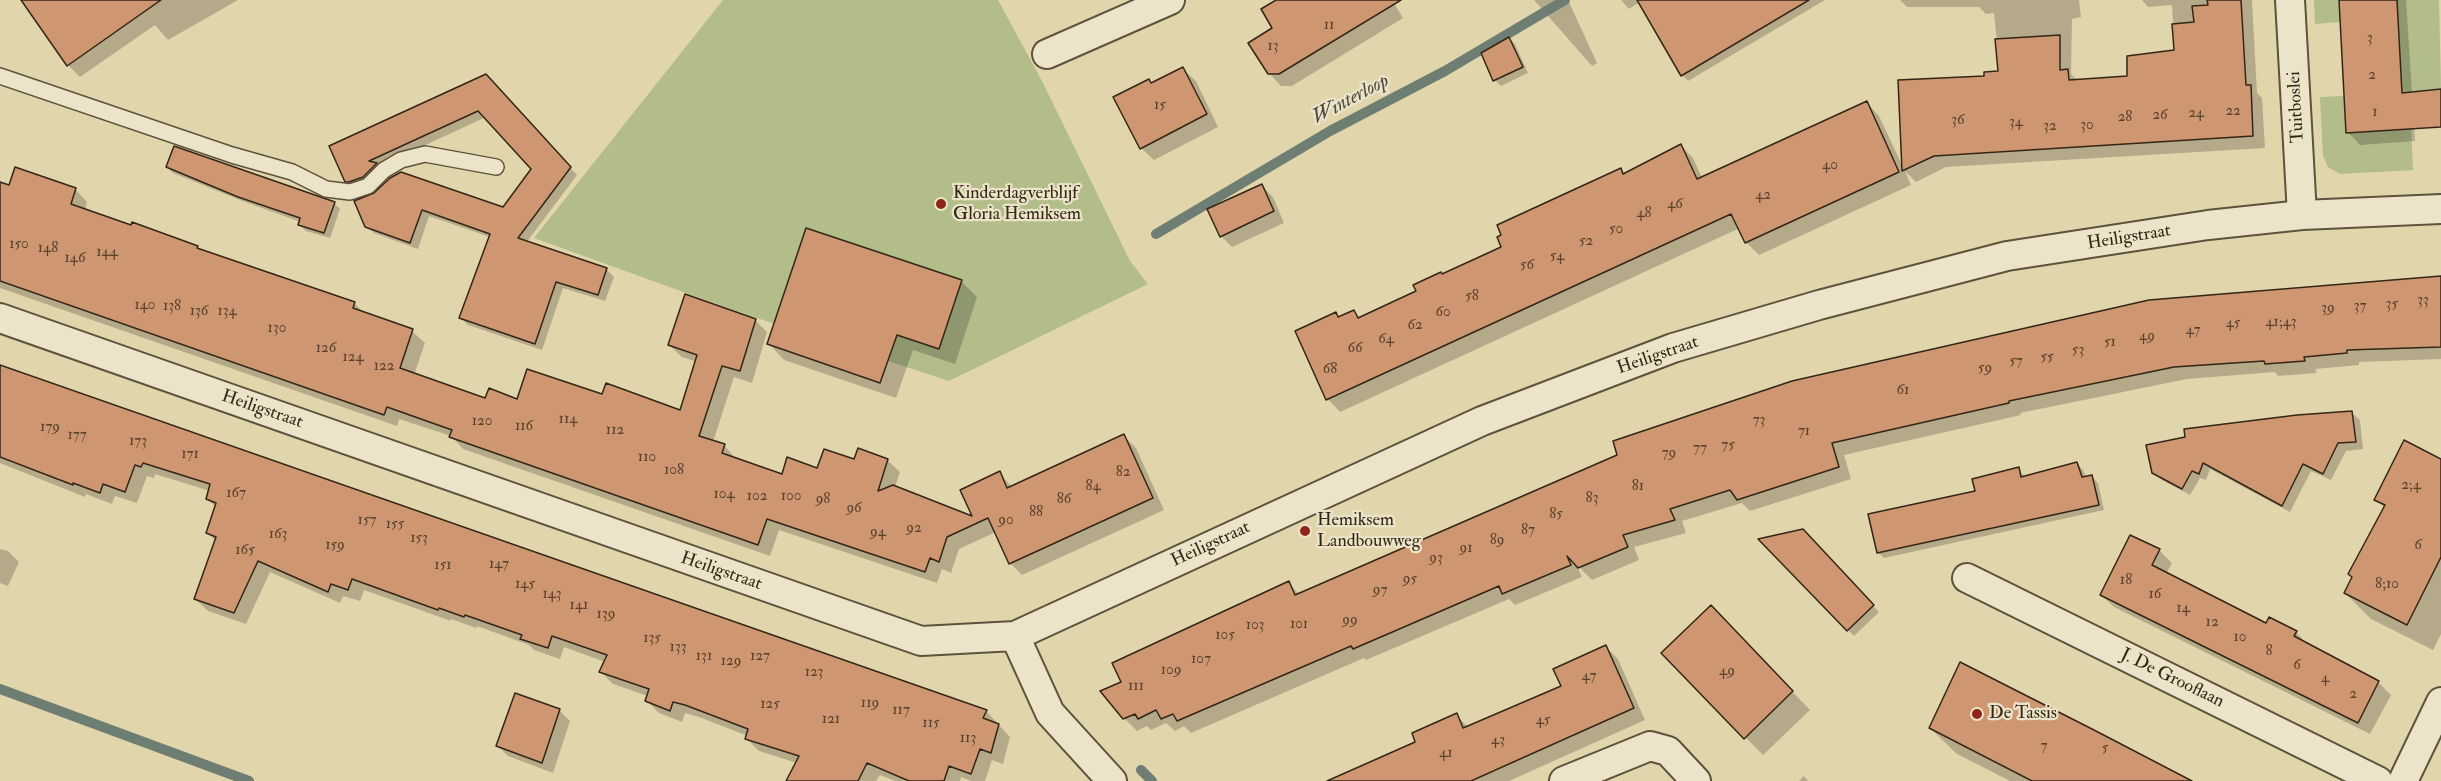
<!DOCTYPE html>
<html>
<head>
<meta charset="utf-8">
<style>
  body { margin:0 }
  canvas { display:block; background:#e1d5ac }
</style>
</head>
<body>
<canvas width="2441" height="781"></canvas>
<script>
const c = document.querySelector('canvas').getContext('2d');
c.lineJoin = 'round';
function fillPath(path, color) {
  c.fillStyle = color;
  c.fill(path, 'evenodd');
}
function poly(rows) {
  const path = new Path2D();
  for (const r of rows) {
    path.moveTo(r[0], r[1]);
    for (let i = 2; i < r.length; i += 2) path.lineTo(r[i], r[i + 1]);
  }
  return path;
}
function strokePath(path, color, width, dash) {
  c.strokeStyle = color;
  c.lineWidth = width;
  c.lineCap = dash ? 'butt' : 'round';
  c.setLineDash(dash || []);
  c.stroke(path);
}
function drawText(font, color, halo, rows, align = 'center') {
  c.font = font + ' "IM FELL Double Pica",serif';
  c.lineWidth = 4.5;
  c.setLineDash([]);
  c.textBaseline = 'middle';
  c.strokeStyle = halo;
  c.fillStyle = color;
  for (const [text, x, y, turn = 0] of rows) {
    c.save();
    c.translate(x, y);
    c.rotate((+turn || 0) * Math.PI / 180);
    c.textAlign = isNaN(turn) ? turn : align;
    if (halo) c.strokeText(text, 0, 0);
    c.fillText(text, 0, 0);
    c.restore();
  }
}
fillPath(poly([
  [723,0,998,0,1043,83,1130,261,1148,284,949,381,739,312,534,238],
  [2314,0,2339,0,2340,22,2315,24],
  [2397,0,2439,0,2441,89,2402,93],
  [2344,96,2411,128,2413,170,2340,174,2328,167,2323,156,2320,97]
]), '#b2bd8a');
fillPath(poly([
  [32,0,238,0,168,40,155,25,80,77,68,65],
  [1279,0,1392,0,1403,18,1292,86,1281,86,1269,73],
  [1534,0,1568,0,1597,63,1592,66],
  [1621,0,1825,0,1688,81,1682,75,1640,2,1629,9],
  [1900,0,2079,0,2081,17,2072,19,2071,74,2078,81,2129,78,2175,52,2172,5,2148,7,2142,0,2252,0,2257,93,2262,98,2265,148,1946,167,1916,182,1905,171,1911,185,1759,255,1746,242,1740,228,1340,412,1328,399,1297,332,1335,314,1340,318,1354,311,1360,318,1418,291,1443,275,1503,247,1621,170,1625,175,1681,146,1693,158,1702,178,1867,103,1879,116,1904,169,1985,77,2000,72,1994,13,1986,14,1979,7,1907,7],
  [2341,0,2406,0,2415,141,2360,145,2348,132],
  [1509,38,1515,44,1528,73,1501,86,1495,80],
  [1183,69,1196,81,1218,127,1154,160,1141,148,1152,85],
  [493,83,577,175,526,243,607,270,614,277,605,301,563,288,542,350,468,325,461,318,490,237,429,216,418,249,374,233,366,226,375,195,503,208,533,169,486,117,378,167,383,171,354,188,346,181,331,147],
  [167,167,334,203,340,209,330,238,306,231,300,225,301,222,245,202,173,173],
  [0,184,10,187,75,189,87,202,85,211,197,247,201,251,355,304,365,314,412,331,425,343,414,375,486,399,518,401,603,396,681,412,697,362,682,357,669,345,755,320,767,332,752,383,734,377,713,442,724,445,736,459,783,476,855,461,887,460,900,472,895,487,975,519,999,473,1012,487,1124,436,1136,448,1164,510,1022,575,1010,563,996,532,959,549,951,573,942,569,937,583,779,530,770,556,463,449,451,436,399,419,397,426,0,288],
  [1262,186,1273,197,1284,223,1232,247,1221,236],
  [2441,278,2441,359,2359,362,2359,365,2315,369,2317,373,2278,376,2275,372,2187,379,2020,413,2021,415,1844,455,1851,479,1750,511,1742,503,1682,521,1686,533,1634,547,1639,560,1592,580,1576,564,1582,577,1515,605,1509,599,1366,660,1364,658,1191,733,1184,726,1175,731,1166,723,1151,730,1147,726,1137,731,1124,718,1123,683,1288,583,1300,595,1619,456],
  [961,281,977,297,955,364,913,350,896,398,784,360,769,344],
  [0,367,986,711,1010,737,1003,764,992,760,985,781,971,781,961,777,960,781,895,781,880,775,876,781,788,781,797,763,759,751,747,739,748,736,699,717,685,713,682,722,659,713,647,701,648,696,613,684,601,672,605,662,564,647,560,659,534,650,529,645,477,626,476,628,451,619,451,621,364,590,360,601,343,596,340,603,270,572,246,624,208,611,195,599,216,541,207,532,216,507,207,499,210,491,155,474,154,478,147,476,137,503,115,496,112,504,86,494,85,497,0,463],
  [2352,413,2360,420,2363,449,2346,451,2331,480,2311,471,2290,512,2210,469,2206,480,2200,478,2190,495,2162,480,2154,472],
  [2441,460,2441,634,2433,650,2371,619,2345,593,2385,508,2376,499],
  [2077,463,2083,470,2086,478,2092,477,2098,483,2104,510,1884,558,1878,552,2018,469,2025,477],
  [1809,537,1879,612,1854,636,1760,540],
  [2131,537,2159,550,2172,563,2166,574,2266,625,2296,632,2308,645,2378,682,2391,695,2370,734,2114,607,2101,595],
  [0,549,8,551,19,562,8,586,0,583],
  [1728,625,1810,710,1763,755,1663,653],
  [1606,647,1618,659,1645,720,1509,781,1348,781,1417,743,1456,715,1468,727,1563,686],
  [559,710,570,721,553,773,508,756,497,745],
  [1930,728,2190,781,2010,781,1957,754],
  [1804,776,1808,781,1799,781]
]), '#0003');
strokePath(poly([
  [1156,234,1330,131,1445,71,1565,0],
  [0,689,249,781],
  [1141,770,1152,781]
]), '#6e7e72', 10);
const building = poly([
  [21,0,161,0,67,66,21,0],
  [1276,0,1401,0,1279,74,1268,74,1248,43,1272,28,1261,9,1276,0],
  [1637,0,1809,0,1681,76,1637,0],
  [2207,0,2241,0,2246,85,2251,85,2253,136,1934,156,1902,171,1898,80,1984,76,1984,72,1998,71,1995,39,2060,35,2060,70,2068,69,2069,80,2127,76,2127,56,2174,50,2172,24,2194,22,2192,6,2208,5,2207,0],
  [2339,0,2397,0,2402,93,2441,89,2441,127,2346,133,2339,0],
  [1509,37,1523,67,1493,81,1481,53,1509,37],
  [1183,67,1207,114,1140,149,1113,97,1149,79,1151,83,1183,67],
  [486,74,571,167,518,238,607,268,598,295,556,282,535,344,459,318,490,234,422,210,410,243,365,227,354,201,374,193,390,178,401,172,503,207,531,169,478,111,369,161,377,163,363,177,349,182,345,182,329,146,486,74],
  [1867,101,1899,172,1745,243,1731,214,1326,400,1295,331,1336,312,1338,317,1354,310,1358,318,1388,304,1416,291,1413,285,1441,272,1442,274,1501,247,1497,237,1501,235,1497,225,1621,168,1623,174,1681,144,1697,179,1867,101],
  [174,146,335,202,324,233,298,225,300,218,238,197,166,167,174,146],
  [15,167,76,188,71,204,131,225,132,222,198,246,197,248,355,302,353,308,413,329,400,368,485,398,489,388,517,399,527,369,602,394,606,383,680,410,697,355,668,345,685,294,756,319,740,371,722,366,699,436,725,444,722,453,782,474,787,457,817,468,824,449,854,459,858,448,888,459,878,491,893,485,972,516,960,490,1000,471,1007,488,1124,434,1153,498,1009,564,988,518,947,537,939,562,930,558,925,572,767,519,758,545,449,437,452,430,387,407,384,415,0,281,0,182,9,185,15,167],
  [1262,184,1274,211,1220,237,1207,209,1262,184],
  [806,228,962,280,939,349,897,335,880,383,767,344,806,228],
  [2441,276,2441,347,2347,350,2347,353,2304,357,2305,361,2265,364,2264,361,2174,367,2009,401,2009,403,1832,443,1839,467,1737,500,1730,490,1670,509,1675,520,1623,535,1628,547,1578,568,1567,556,1571,565,1502,594,1499,586,1353,649,1351,646,1177,721,1173,714,1161,719,1156,710,1138,719,1135,714,1123,719,1100,691,1121,682,1112,663,1289,581,1295,595,1617,455,1613,441,1792,381,2149,300,2441,276],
  [0,365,987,710,983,718,999,724,991,753,980,749,971,774,949,766,944,781,909,781,867,763,858,781,786,781,799,756,745,739,748,729,685,705,673,702,670,711,645,701,649,689,599,672,607,655,552,636,548,648,520,639,522,635,465,615,464,617,439,608,438,610,352,579,348,590,331,584,328,592,258,561,234,613,194,599,216,537,206,533,216,503,206,499,210,484,143,463,141,467,135,465,125,492,103,484,100,493,73,483,73,485,0,457,0,365],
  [2352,411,2356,442,2338,443,2323,474,2303,464,2282,506,2203,463,2199,474,2192,471,2182,489,2152,473,2146,445,2185,437,2184,429,2297,415,2352,411],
  [2404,440,2441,459,2441,557,2407,625,2344,593,2352,577,2348,574,2385,505,2374,500,2404,440],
  [2077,462,2082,477,2092,475,2099,505,1877,553,1868,514,1975,491,1972,479,2019,467,2021,477,2077,462],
  [1803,529,1874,605,1847,631,1758,539,1803,529],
  [2130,535,2160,549,2152,565,2266,623,2269,617,2297,631,2294,636,2379,681,2358,723,2100,595,2130,535],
  [1711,605,1793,691,1744,739,1661,653,1711,605],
  [1606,645,1634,708,1471,781,1327,781,1415,742,1412,733,1457,713,1463,728,1561,686,1553,669,1606,645],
  [1960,662,2094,730,2192,781,2032,781,1929,728,1960,662],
  [515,693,560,709,542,763,496,746,515,693]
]);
fillPath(building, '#ce9771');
strokePath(building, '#332617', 1.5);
const service = poly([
  [0,76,232,155,292,172,326,189,350,192,368,186,384,170,401,160,425,154,496,167]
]);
const minor = poly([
  [2290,0,2302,215],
  [1047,54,1170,0],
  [0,318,921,641,1015,636,1482,421,1673,348,1819,305,2007,256,2208,225,2302,215,2441,209],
  [1967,578,2378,781],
  [1015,636,1050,713,1112,781],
  [1564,781,1650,746,1668,751,1696,781],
  [2403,781,2441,702]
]);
strokePath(service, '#5e523c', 18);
strokePath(minor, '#5e523c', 32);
strokePath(service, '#ece4c9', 15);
strokePath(minor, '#ece4c9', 28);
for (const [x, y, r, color] of [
  [941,204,6,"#8f2418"],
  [1305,531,6,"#8f2418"],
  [1977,714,6,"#8f2418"]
]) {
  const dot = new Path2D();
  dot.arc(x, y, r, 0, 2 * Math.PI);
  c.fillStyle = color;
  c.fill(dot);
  strokePath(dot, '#ece4c9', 2);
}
drawText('15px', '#5a422e', null, [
  ["11",1329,26],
  ["3",2370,39],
  ["13",1273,47],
  ["2",2372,76],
  ["15",1160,106],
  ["22",2233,112],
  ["1",2375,113],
  ["24",2196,114],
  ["26",2160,116],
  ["28",2125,118],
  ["36",1958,121],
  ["34",2016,123],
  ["30",2087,126],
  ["32",2050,127],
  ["40",1830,166],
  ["42",1763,196],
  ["46",1675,205],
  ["48",1644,214],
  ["50",1616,230],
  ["52",1586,242],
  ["150",19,245],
  ["148",48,249],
  ["144",107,253],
  ["54",1557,257],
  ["146",75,259],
  ["56",1527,266],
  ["58",1472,297],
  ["33",2423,301],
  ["35",2392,305],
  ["140",145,306],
  ["138",172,307],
  ["37",2360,307],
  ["39",2328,309],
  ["136",199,312],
  ["134",227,312],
  ["60",1443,313],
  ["41;43",2281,323],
  ["45",2233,324],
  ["62",1415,326],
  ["130",277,329],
  ["47",2193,331],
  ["49",2147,337],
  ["64",1386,340],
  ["51",2110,343],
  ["126",326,349],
  ["66",1355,349],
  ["53",2078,351],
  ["124",353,358],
  ["55",2047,358],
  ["57",2016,362],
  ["122",384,367],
  ["59",1985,369],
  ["68",1330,370],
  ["61",1903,391],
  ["114",568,420],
  ["73",1759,421],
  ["120",482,422],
  ["116",524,427],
  ["179",50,428],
  ["112",615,431],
  ["71",1804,432],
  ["177",77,436],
  ["173",138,442],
  ["75",1728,446],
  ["77",1700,449],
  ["79",1669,454],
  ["171",190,455],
  ["110",647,458],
  ["108",674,471],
  ["82",1123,473],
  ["2;4",2411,486],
  ["84",1093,487],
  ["81",1638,487],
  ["167",236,494],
  ["104",724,495],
  ["102",757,497],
  ["100",791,497],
  ["83",1592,499],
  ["98",823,500],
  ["86",1064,500],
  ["96",854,509],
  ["88",1036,513],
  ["85",1556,515],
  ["157",367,521],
  ["90",1006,521],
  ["155",395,525],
  ["92",914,529],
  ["87",1528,531],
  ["94",878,533],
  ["163",278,535],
  ["153",419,539],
  ["89",1497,541],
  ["159",335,546],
  ["6",2418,546],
  ["91",1466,549],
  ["165",245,551],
  ["93",1436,559],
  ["147",499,565],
  ["151",443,566],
  ["95",1410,580],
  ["18",2126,581],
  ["145",525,585],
  ["8;10",2387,585],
  ["97",1380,591],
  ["143",552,595],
  ["16",2155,595],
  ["141",579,606],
  ["14",2183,609],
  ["139",606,615],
  ["99",1350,621],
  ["12",2212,623],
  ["101",1299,625],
  ["103",1255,626],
  ["105",1225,636],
  ["10",2240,638],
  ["135",652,639],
  ["133",678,648],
  ["8",2269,652],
  ["131",704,657],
  ["127",760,657],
  ["107",1201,660],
  ["129",731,662],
  ["6",2297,666],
  ["109",1171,671],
  ["49",1727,672],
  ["123",814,673],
  ["47",1589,677],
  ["4",2325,679],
  ["111",1136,687],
  ["2",2353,695],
  ["119",870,704],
  ["125",770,705],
  ["117",901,711],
  ["121",831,720],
  ["45",1543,721],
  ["115",931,724],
  ["113",968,739],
  ["43",1498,741],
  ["7",2044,747],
  ["5",2105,749],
  ["41",1446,754]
]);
drawText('18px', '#332617', '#ece4c9', [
  ["Tuitboslei",2297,107,-93],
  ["Heiligstraat",2129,238,-9],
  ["Heiligstraat",1658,356,-19],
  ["Heiligstraat",262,410,19],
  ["Heiligstraat",1211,545,-25],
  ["Heiligstraat",721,572,19],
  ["J. De Grooflaan",2172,679,26]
]);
drawText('18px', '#332617', '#ece4c9', [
  ["Kinderdagverblijf",953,194],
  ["Gloria Hemiksem",953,215],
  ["Hemiksem",1317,521],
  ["Landbouwweg",1317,542],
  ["De Tassis",1989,714]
], 'left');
drawText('italic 20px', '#4c4a3d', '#ece4c9', [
  ["Winterloop",1351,100,-28]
]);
</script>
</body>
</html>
